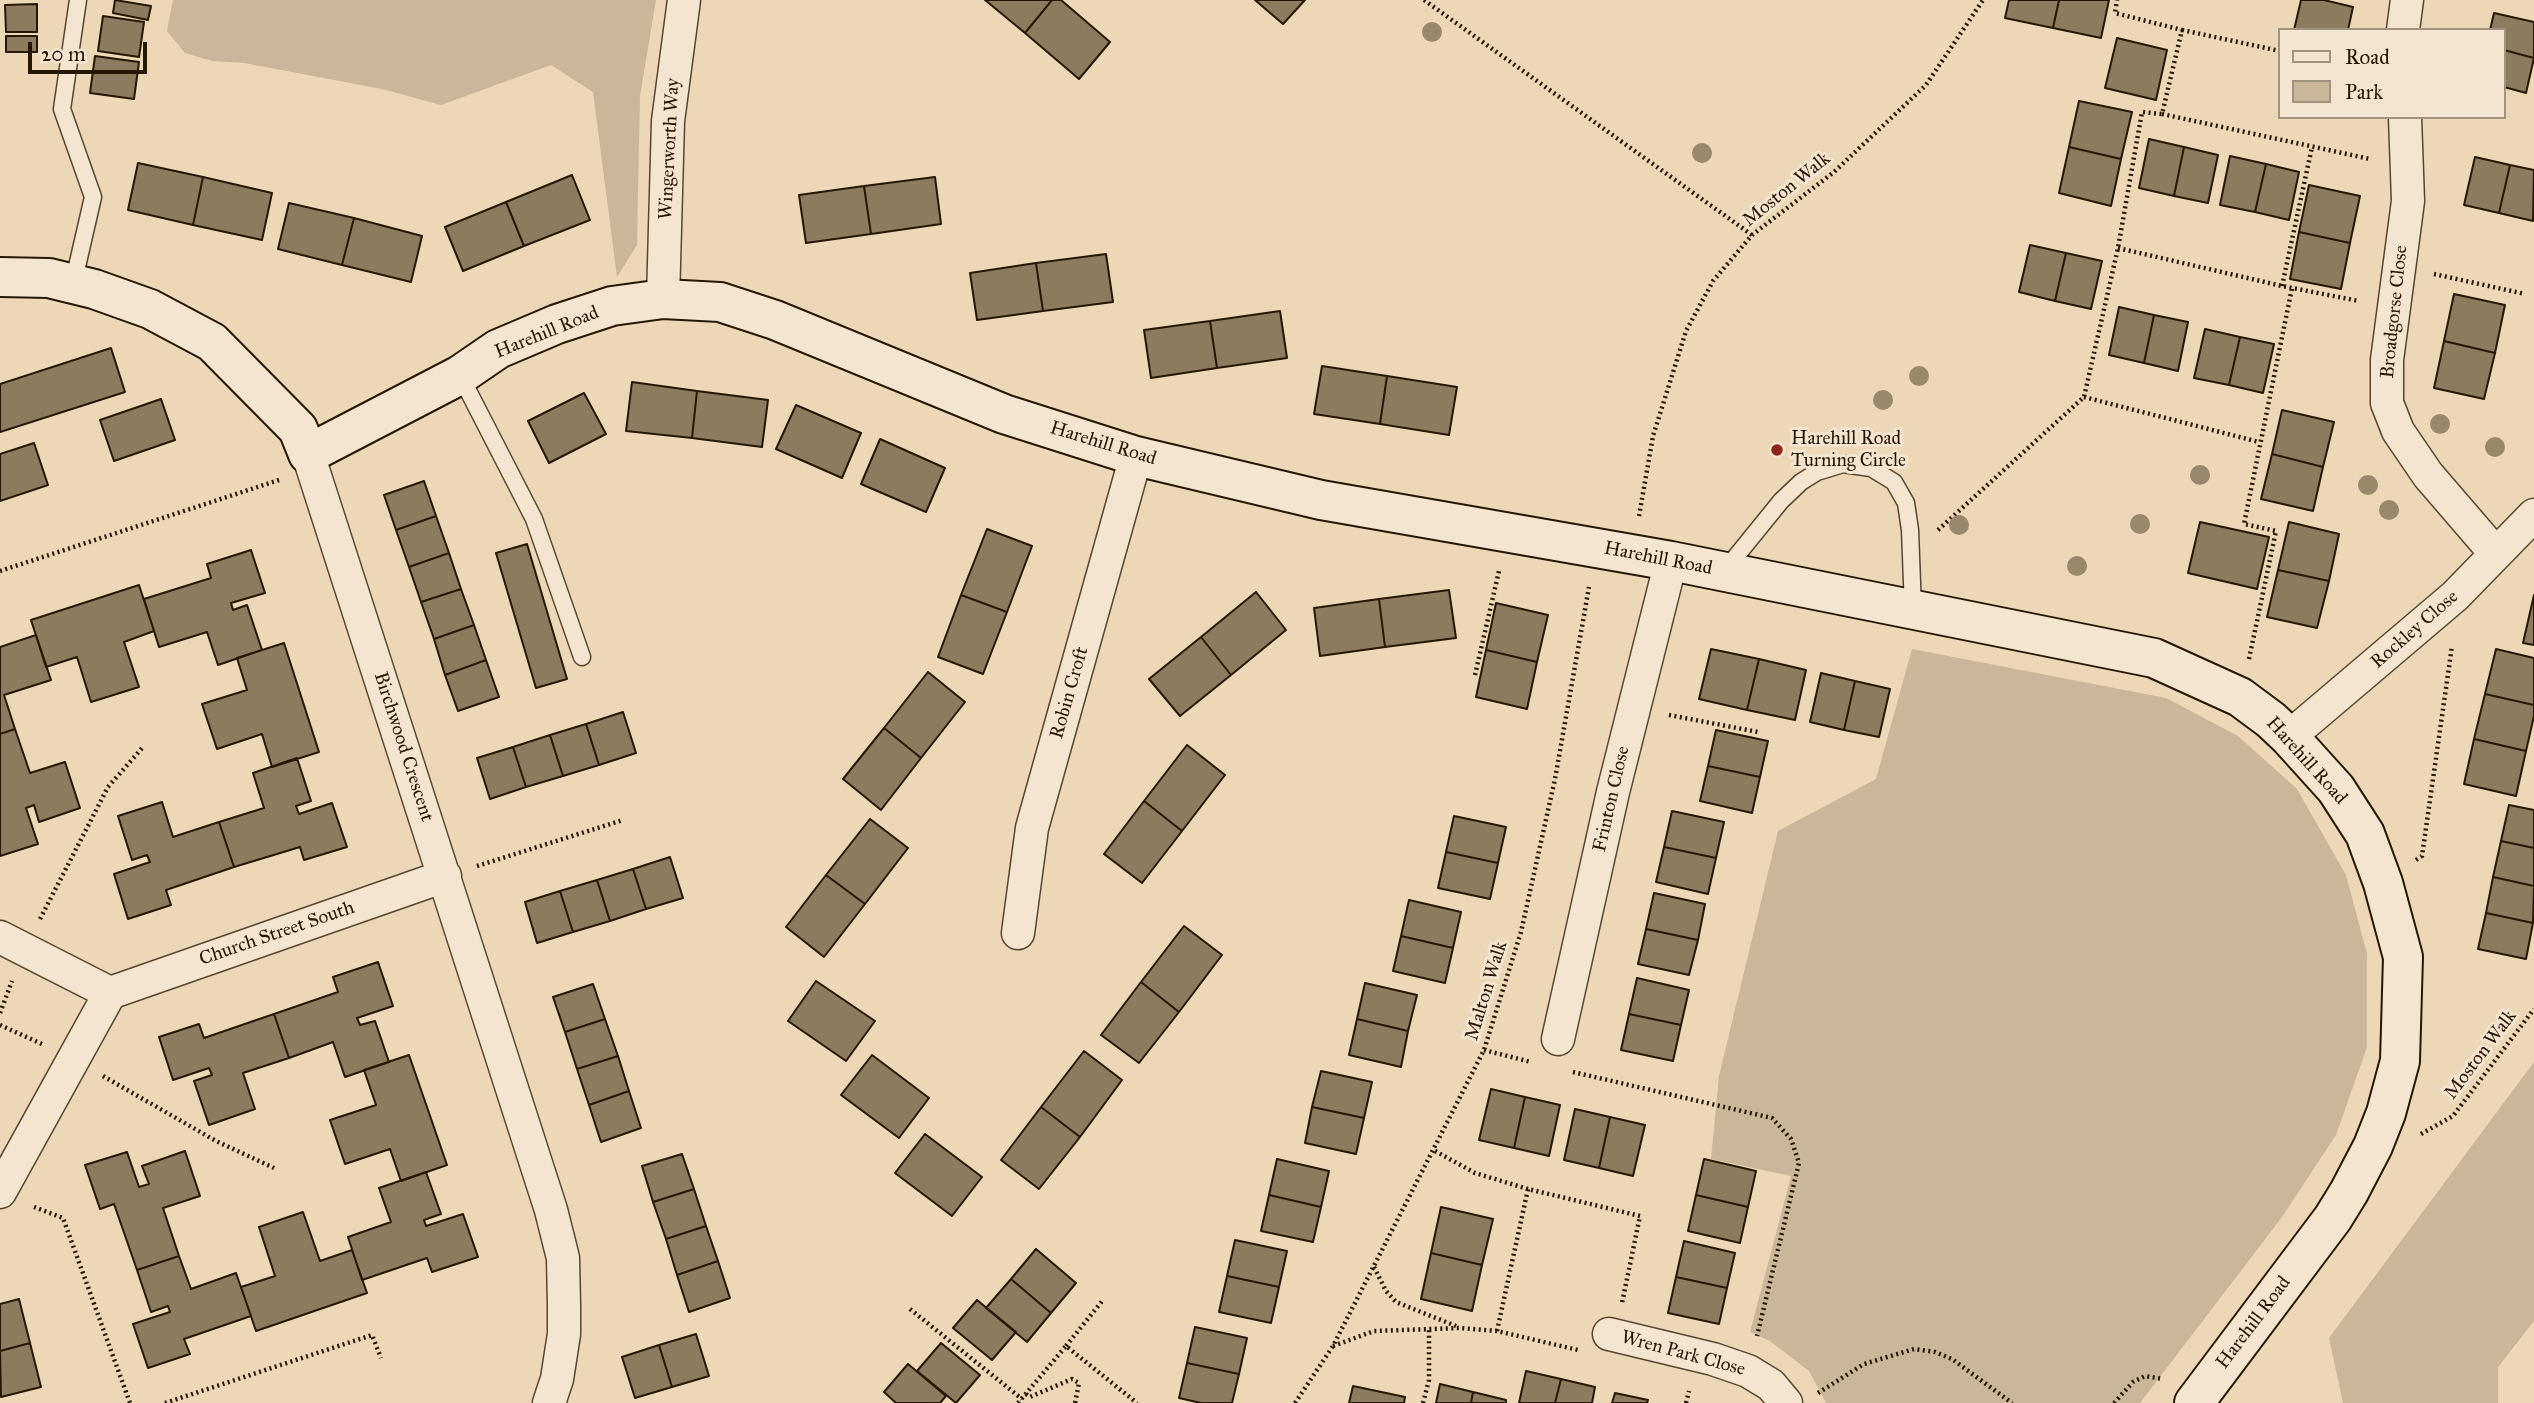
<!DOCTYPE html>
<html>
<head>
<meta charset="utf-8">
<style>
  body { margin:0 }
  #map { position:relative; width:2534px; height:1403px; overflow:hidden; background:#ecd7b6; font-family:"IM FELL Great Primer",serif }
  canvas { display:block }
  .legend { position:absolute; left:2278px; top:28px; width:228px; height:91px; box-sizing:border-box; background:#f3e5d0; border:2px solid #a1937e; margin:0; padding:9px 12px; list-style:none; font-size:21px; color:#261703 }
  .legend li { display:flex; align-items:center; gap:14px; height:35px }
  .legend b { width:35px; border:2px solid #a1937e }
  .scale { position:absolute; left:28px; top:42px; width:119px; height:32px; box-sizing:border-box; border:4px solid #261703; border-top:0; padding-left:9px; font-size:21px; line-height:24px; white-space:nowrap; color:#261703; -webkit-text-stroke:5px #f3e5d0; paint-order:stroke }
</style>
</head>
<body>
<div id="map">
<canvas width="2534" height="1403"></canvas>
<ul class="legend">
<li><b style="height:9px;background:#f3e5d0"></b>Road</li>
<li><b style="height:19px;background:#cab698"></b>Park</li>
</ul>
<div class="scale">20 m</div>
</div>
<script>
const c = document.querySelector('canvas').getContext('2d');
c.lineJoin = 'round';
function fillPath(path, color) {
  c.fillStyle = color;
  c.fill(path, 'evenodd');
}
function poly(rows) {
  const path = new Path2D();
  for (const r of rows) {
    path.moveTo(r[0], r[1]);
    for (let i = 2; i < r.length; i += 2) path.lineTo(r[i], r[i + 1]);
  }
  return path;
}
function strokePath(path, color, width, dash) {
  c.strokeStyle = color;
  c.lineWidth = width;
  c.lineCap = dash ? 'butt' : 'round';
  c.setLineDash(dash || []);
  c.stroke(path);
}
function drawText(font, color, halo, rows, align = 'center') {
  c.font = font + ' "IM FELL Great Primer",serif';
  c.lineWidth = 6;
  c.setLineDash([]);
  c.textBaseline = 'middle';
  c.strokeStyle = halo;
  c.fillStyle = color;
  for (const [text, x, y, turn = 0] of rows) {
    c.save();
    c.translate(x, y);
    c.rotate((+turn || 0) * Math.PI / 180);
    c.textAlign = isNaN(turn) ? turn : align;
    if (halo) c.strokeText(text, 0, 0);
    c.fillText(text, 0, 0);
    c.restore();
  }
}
fillPath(poly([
  [173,0,656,0,640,96,637,245,617,277,593,92,551,65,441,105,382,89,244,63,212,61,185,53,167,31],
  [1912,649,2166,698,2238,736,2297,789,2346,875,2367,954,2367,1047,2336,1135,2282,1217,2140,1403,1826,1403,1809,1371,1770,1341,1750,1332,1791,1176,1711,1159,1719,1076,1778,831,1876,779],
  [2534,1062,2534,1321,2498,1367,2498,1403,2343,1403,2329,1338]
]), '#cab698');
const building = poly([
  [115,0,151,6,148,20,113,13,115,0],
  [985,0,1052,0,1025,33,985,0],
  [1052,0,1061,0,1110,42,1079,79,1025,33,1052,0],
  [1255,0,1305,0,1283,24,1255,0],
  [2009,0,2059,0,2053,28,2005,18,2009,0],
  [2059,0,2109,0,2101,38,2053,28,2059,0],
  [2301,0,2324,0,2353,7,2348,30,2294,30,2301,0],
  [37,4,37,32,6,32,5,5,37,4],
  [2494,13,2534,22,2534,58,2504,50,2504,30,2490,30,2494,13],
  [103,16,144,22,139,57,98,51,103,16],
  [6,36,37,36,37,52,6,52,6,36],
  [2117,38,2167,50,2156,100,2105,88,2117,38],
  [2504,50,2534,58,2526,93,2504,87,2504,50],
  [95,56,139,62,134,99,90,93,95,56],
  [2079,101,2132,112,2121,159,2069,147,2079,101],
  [2149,139,2184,147,2174,196,2139,188,2149,139],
  [2069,147,2121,159,2111,206,2059,193,2069,147],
  [2184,147,2218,155,2208,203,2174,196,2184,147],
  [2230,156,2266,164,2255,212,2220,205,2230,156],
  [2475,157,2510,165,2499,213,2464,205,2475,157],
  [138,163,203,177,193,225,128,210,138,163],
  [2266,164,2299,172,2289,220,2255,212,2266,164],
  [2510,165,2534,170,2533,221,2499,213,2510,165],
  [572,175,590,220,524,246,506,202,572,175],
  [203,177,272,193,262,240,193,225,203,177],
  [935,177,941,224,871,234,864,186,935,177],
  [2309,185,2360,196,2350,243,2299,232,2309,185],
  [864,186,871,234,806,243,799,195,864,186],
  [506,202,524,246,463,271,445,227,506,202],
  [289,203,354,218,342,265,278,249,289,203],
  [354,218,422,236,411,282,342,265,354,218],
  [2299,232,2350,243,2341,289,2290,279,2299,232],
  [2030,245,2066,253,2055,301,2019,292,2030,245],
  [2066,253,2102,261,2091,309,2055,301,2066,253],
  [1106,254,1113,302,1043,311,1036,263,1106,254],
  [1036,263,1043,311,977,320,970,273,1036,263],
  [2454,294,2505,305,2495,353,2444,341,2454,294],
  [2119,307,2154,315,2144,363,2109,355,2119,307],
  [1280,311,1287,358,1217,368,1210,321,1280,311],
  [2154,315,2188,322,2178,371,2144,363,2154,315],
  [1210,321,1217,368,1151,378,1144,330,1210,321],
  [2205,329,2240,337,2229,385,2194,378,2205,329],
  [2240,337,2274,344,2263,393,2229,385,2240,337],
  [2444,341,2495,353,2484,399,2434,388,2444,341],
  [111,348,125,392,0,432,0,384,111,348],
  [1322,366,1387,376,1380,424,1314,414,1322,366],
  [1387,376,1457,387,1449,435,1380,424,1387,376],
  [632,382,697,391,692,438,626,431,632,382],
  [697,391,768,400,762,447,692,438,697,391],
  [584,393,606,434,549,463,528,421,584,393],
  [161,399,175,440,114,461,100,420,161,399],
  [796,405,861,433,842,478,776,449,796,405],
  [2282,410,2334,422,2323,467,2272,454,2282,410],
  [880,439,945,468,926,512,861,484,880,439],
  [34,443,48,485,0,501,0,454,34,443],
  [2272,454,2323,467,2313,511,2261,499,2272,454],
  [424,481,436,516,396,530,384,495,424,481],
  [436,516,449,553,409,567,396,530,436,516],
  [2200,522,2269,537,2257,589,2188,573,2200,522],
  [2289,522,2339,534,2329,581,2278,570,2289,522],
  [987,529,1032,546,1007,612,961,595,987,529],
  [527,544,567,679,536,688,496,553,527,544],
  [251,550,265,593,231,603,233,610,247,605,262,650,218,665,207,632,159,647,144,599,211,578,207,564,251,550],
  [449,553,461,589,421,602,409,567,449,553],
  [2278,570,2329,581,2317,628,2267,617,2278,570],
  [139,585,154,631,124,642,139,687,91,702,77,657,46,667,31,620,139,585],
  [461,589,474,625,434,639,421,602,461,589],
  [1449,590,1456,638,1385,647,1379,599,1449,590],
  [1256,592,1286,630,1231,675,1201,637,1256,592],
  [961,595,1007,612,983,674,938,657,961,595],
  [2534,595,2534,645,2523,643,2534,595],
  [1379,599,1385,647,1320,656,1314,608,1379,599],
  [1496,603,1548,615,1537,662,1486,650,1496,603],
  [474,625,486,660,445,675,434,639,474,625],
  [36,635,51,680,4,695,15,729,0,734,0,647,36,635],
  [1201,637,1231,675,1180,716,1149,679,1201,637],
  [284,643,319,752,272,767,262,734,217,749,202,704,247,690,237,658,284,643],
  [1711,649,1759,659,1747,710,1699,699,1711,649],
  [2496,649,2534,658,2534,705,2485,694,2496,649],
  [1486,650,1537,662,1527,709,1476,697,1486,650],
  [1759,659,1806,670,1795,720,1747,710,1759,659],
  [486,660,499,697,458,711,445,675,486,660],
  [928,672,965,702,921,758,884,728,928,672],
  [1821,673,1855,681,1844,730,1810,722,1821,673],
  [1855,681,1890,689,1879,737,1844,730,1855,681],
  [2485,694,2534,705,2534,716,2526,751,2474,739,2485,694],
  [623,712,636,753,599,765,586,724,623,712],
  [586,724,599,765,563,776,550,735,586,724],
  [884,728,921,758,881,810,843,779,884,728],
  [15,729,30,773,65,762,80,808,39,822,34,805,26,808,38,844,0,856,0,734,15,729],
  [1716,730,1768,741,1760,777,1708,766,1716,730],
  [550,735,563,776,526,787,513,747,550,735],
  [2474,739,2526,751,2516,796,2464,784,2474,739],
  [1187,745,1225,775,1182,831,1144,801,1187,745],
  [513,747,526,787,490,799,477,758,513,747],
  [297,758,311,801,296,806,299,814,332,803,347,847,304,860,300,847,234,867,219,822,264,808,253,773,297,758],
  [1708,766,1760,777,1752,813,1700,801,1708,766],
  [1144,801,1182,831,1142,883,1104,854,1144,801],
  [162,802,173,837,219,822,234,867,166,890,171,905,128,919,114,874,150,862,147,855,132,860,118,816,162,802],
  [2509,805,2534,810,2534,848,2501,841,2509,805],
  [1672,811,1724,822,1716,858,1664,847,1672,811],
  [1454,816,1506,827,1498,863,1446,852,1454,816],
  [870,819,908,848,865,904,826,875,870,819],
  [2501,841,2534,848,2534,886,2493,877,2501,841],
  [1664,847,1716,858,1708,894,1656,882,1664,847],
  [1446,852,1498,863,1490,899,1438,888,1446,852],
  [670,857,683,898,646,909,633,869,670,857],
  [633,869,646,909,610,921,597,880,633,869],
  [826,875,865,904,824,957,786,927,826,875],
  [2493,877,2534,886,2533,923,2486,913,2493,877],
  [597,880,610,921,573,932,560,891,597,880],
  [560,891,573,932,537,943,525,902,560,891],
  [1654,893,1705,904,1698,940,1646,929,1654,893],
  [1409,900,1461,912,1453,948,1401,936,1409,900],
  [2486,913,2533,923,2526,959,2478,949,2486,913],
  [1184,926,1222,955,1179,1012,1141,982,1184,926],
  [1646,929,1698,940,1689,975,1638,964,1646,929],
  [1401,936,1453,948,1445,983,1393,971,1401,936],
  [378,962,393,1006,357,1018,360,1025,375,1021,389,1062,345,1077,333,1042,289,1058,274,1014,338,992,333,977,378,962],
  [1637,978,1689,990,1681,1025,1629,1014,1637,978],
  [816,981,875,1021,846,1061,788,1021,816,981],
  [1141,982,1179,1012,1139,1063,1101,1035,1141,982],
  [1365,983,1417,995,1408,1031,1357,1019,1365,983],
  [593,984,605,1019,565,1032,553,997,593,984],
  [274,1014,289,1058,243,1073,255,1109,209,1125,194,1081,212,1075,209,1068,173,1080,159,1037,199,1024,204,1038,274,1014],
  [1629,1014,1681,1025,1673,1061,1621,1050,1629,1014],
  [605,1019,618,1056,577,1069,565,1032,605,1019],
  [1357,1019,1408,1031,1401,1067,1349,1055,1357,1019],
  [1084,1051,1122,1080,1080,1137,1041,1107,1084,1051],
  [409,1055,447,1165,401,1181,390,1149,345,1164,330,1120,376,1105,364,1070,409,1055],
  [872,1055,929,1098,899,1138,841,1095,872,1055],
  [618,1056,629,1091,589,1105,577,1069,618,1056],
  [1321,1071,1372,1082,1364,1118,1312,1107,1321,1071],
  [1491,1089,1525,1097,1514,1148,1479,1140,1491,1089],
  [629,1091,641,1128,601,1142,589,1105,629,1091],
  [1525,1097,1560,1105,1549,1156,1514,1148,1525,1097],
  [1041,1107,1080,1137,1039,1189,1001,1160,1041,1107],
  [1312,1107,1364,1118,1356,1154,1305,1143,1312,1107],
  [1575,1109,1610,1117,1599,1168,1564,1160,1575,1109],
  [1610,1117,1645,1125,1633,1176,1599,1168,1610,1117],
  [925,1134,982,1177,952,1216,895,1173,925,1134],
  [185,1151,200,1196,163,1208,179,1256,137,1270,114,1204,100,1209,85,1165,127,1152,139,1187,149,1184,142,1166,185,1151],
  [682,1154,694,1189,653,1202,642,1166,682,1154],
  [1277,1159,1329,1171,1321,1207,1269,1195,1277,1159],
  [1704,1159,1756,1171,1748,1207,1696,1195,1704,1159],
  [426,1172,441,1214,424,1220,426,1226,463,1214,478,1257,432,1272,427,1258,362,1280,348,1237,391,1222,379,1188,426,1172],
  [694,1189,706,1226,666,1239,653,1202,694,1189],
  [1269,1195,1321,1207,1313,1242,1261,1231,1269,1195],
  [1696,1195,1748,1207,1740,1243,1688,1231,1696,1195],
  [1441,1207,1493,1219,1482,1265,1431,1253,1441,1207],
  [303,1212,320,1261,352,1250,367,1293,256,1331,241,1287,275,1276,259,1227,303,1212],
  [706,1226,718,1261,677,1275,666,1239,706,1226],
  [1235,1240,1287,1251,1279,1287,1227,1276,1235,1240],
  [1684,1241,1735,1253,1727,1288,1676,1277,1684,1241],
  [1036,1249,1076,1283,1051,1313,1011,1279,1036,1249],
  [1431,1253,1482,1265,1472,1311,1421,1299,1431,1253],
  [179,1256,191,1289,236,1273,251,1316,184,1339,190,1354,148,1368,133,1324,170,1312,168,1306,151,1312,137,1270,179,1256],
  [718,1261,730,1298,689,1312,677,1275,718,1261],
  [1227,1276,1279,1287,1271,1323,1219,1312,1227,1276],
  [1676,1277,1727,1288,1719,1324,1668,1313,1676,1277],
  [1011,1279,1051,1313,1027,1342,986,1308,1011,1279],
  [19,1299,30,1343,0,1351,0,1304,19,1299],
  [977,1300,1016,1332,992,1360,953,1328,977,1300],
  [1195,1327,1247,1338,1239,1374,1187,1363,1195,1327],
  [696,1334,709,1376,672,1387,659,1345,696,1334],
  [30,1343,41,1387,1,1397,0,1351,30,1343],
  [941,1343,980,1375,956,1403,917,1371,941,1343],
  [659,1345,672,1387,635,1398,622,1357,659,1345],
  [1187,1363,1239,1374,1232,1403,1201,1403,1179,1398,1187,1363],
  [908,1364,946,1396,940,1403,896,1403,884,1392,908,1364],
  [1526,1371,1561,1379,1555,1403,1519,1403,1526,1371],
  [1561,1379,1595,1387,1592,1403,1555,1403,1561,1379],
  [1440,1384,1473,1392,1471,1403,1436,1403,1440,1384],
  [1353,1386,1405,1397,1404,1403,1349,1403,1353,1386],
  [1473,1392,1506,1400,1506,1403,1471,1403,1473,1392],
  [1615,1393,1648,1400,1647,1403,1612,1403,1615,1393]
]);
fillPath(building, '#8d7b60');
strokePath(building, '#261703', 2);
const lane = poly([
  [73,284,93,197,62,109,78,0],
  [460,375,534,519,582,657],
  [1725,570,1781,501,1801,482,1817,472,1843,464,1871,468,1894,482,1906,503,1910,530,1913,609]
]);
const street = poly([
  [2403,30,2407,0],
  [2405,117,2408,201,2387,360,2387,403,2398,431,2428,475,2496,554],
  [663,299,668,121,684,0],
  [308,454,551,1210,563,1258,564,1306,564,1334,557,1379,549,1403],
  [2289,737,2455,596,2534,515],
  [1018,933,1032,828,1136,456],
  [0,937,110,993],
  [1558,1039,1613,792,1671,561],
  [0,1192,110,993,445,876],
  [1609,1334,1713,1359,1748,1371,1771,1385,1786,1403]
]);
const secondary = poly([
  [0,277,49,278,94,289,150,309,212,342,298,429,308,454,460,375,498,349,557,324,612,306,663,299,720,302,775,320,1004,414,1136,456,1321,500,1671,561,2154,658,2240,697,2271,720,2289,737,2336,789,2365,834,2383,883,2403,957,2400,1061,2386,1113,2373,1146,2349,1192,2333,1218,2194,1403]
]);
strokePath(lane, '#584730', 19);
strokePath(street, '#584730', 35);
strokePath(secondary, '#261703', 42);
strokePath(poly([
  [1424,0,1752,235],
  [2182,30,2280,51],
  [2162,114,2370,159],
  [2118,248,2282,286,2359,301],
  [2434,274,2525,294],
  [2282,286,2312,147],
  [2084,397,2259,442],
  [1639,516,1653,436,1686,331,1713,281,1752,235,1834,172,1926,85,1983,0],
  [1938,530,2084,397,2118,248,2142,112,2162,114,2182,30,2115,13,2117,0],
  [0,571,279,480],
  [2249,659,2276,531,2244,524,2292,288],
  [1475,675,1499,571],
  [1669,715,1758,732],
  [2416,860,2422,856,2452,646],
  [477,866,623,820],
  [40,919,108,787,143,747],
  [0,1013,12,981],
  [0,1025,42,1044],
  [1484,1050,1531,1062],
  [1573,1072,1772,1118,1791,1139,1799,1163,1757,1336],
  [103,1076,216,1141,274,1168],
  [2421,1134,2453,1116,2534,1009],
  [1435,1151,1475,1173,1528,1189],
  [34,1207,63,1218,130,1403],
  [1374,1267,1386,1291,1396,1302,1456,1326],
  [910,1309,1022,1399],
  [1497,1331,1528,1189,1640,1216,1622,1303],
  [1066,1346,1103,1300],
  [1333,1346,1374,1331,1460,1328,1497,1331,1578,1350],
  [1818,1393,1864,1364,1914,1349,1935,1352,1952,1359,2012,1403],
  [1026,1394,1030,1397,1072,1379,1079,1383,1075,1403],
  [165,1403,372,1335,381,1358],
  [1018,1403,1066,1346,1137,1403],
  [1295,1403,1333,1346,1484,1050,1521,932,1555,779,1589,587],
  [1423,1403,1429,1380,1429,1328],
  [1686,1403,1689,1391],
  [2114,1403,2133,1382,2145,1376,2163,1379]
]), '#261703', 4.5, [2, 3.5]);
strokePath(lane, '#f3e5d0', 16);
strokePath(street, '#f3e5d0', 32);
strokePath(secondary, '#f3e5d0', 38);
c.fillStyle = '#9a886c';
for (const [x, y] of [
  [1432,32],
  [1702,153],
  [1919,376],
  [1883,400],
  [2440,424],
  [2495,447],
  [2200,475],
  [2368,485],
  [2389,510],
  [2140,524],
  [1959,525],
  [2077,566]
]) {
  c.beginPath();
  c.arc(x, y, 10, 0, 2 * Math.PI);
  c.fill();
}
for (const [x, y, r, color] of [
  [1777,450,7,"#8f2418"]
]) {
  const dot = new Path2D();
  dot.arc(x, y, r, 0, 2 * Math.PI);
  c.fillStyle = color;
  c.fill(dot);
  strokePath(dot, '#f3e5d0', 2.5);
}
drawText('19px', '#261703', '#f3e5d0', [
  ["Wingerworth Way",670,149,-87],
  ["Moston Walk",1787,190,-39],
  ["Broadgorse Close",2395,312,-84],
  ["Harehill Road",547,333,-22],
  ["Harehill Road",1103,444,17],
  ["Harehill Road",1658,559,11],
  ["Rockley Close",2415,630,-41],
  ["Robin Croft",1070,693,-74],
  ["Birchwood Crescent",403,747,72],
  ["Harehill Road",2306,761,48],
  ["Frinton Close",1612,799,-77],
  ["Church Street South",277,934,-19],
  ["Malton Walk",1487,991,-73],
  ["Moston Walk",2481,1055,-53],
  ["Harehill Road",2254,1323,-53],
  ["Wren Park Close",1683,1354,15]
]);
drawText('19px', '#261703', '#f3e5d0', [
  ["Harehill Road",1791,439],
  ["Turning Circle",1791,461]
], 'left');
</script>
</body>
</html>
